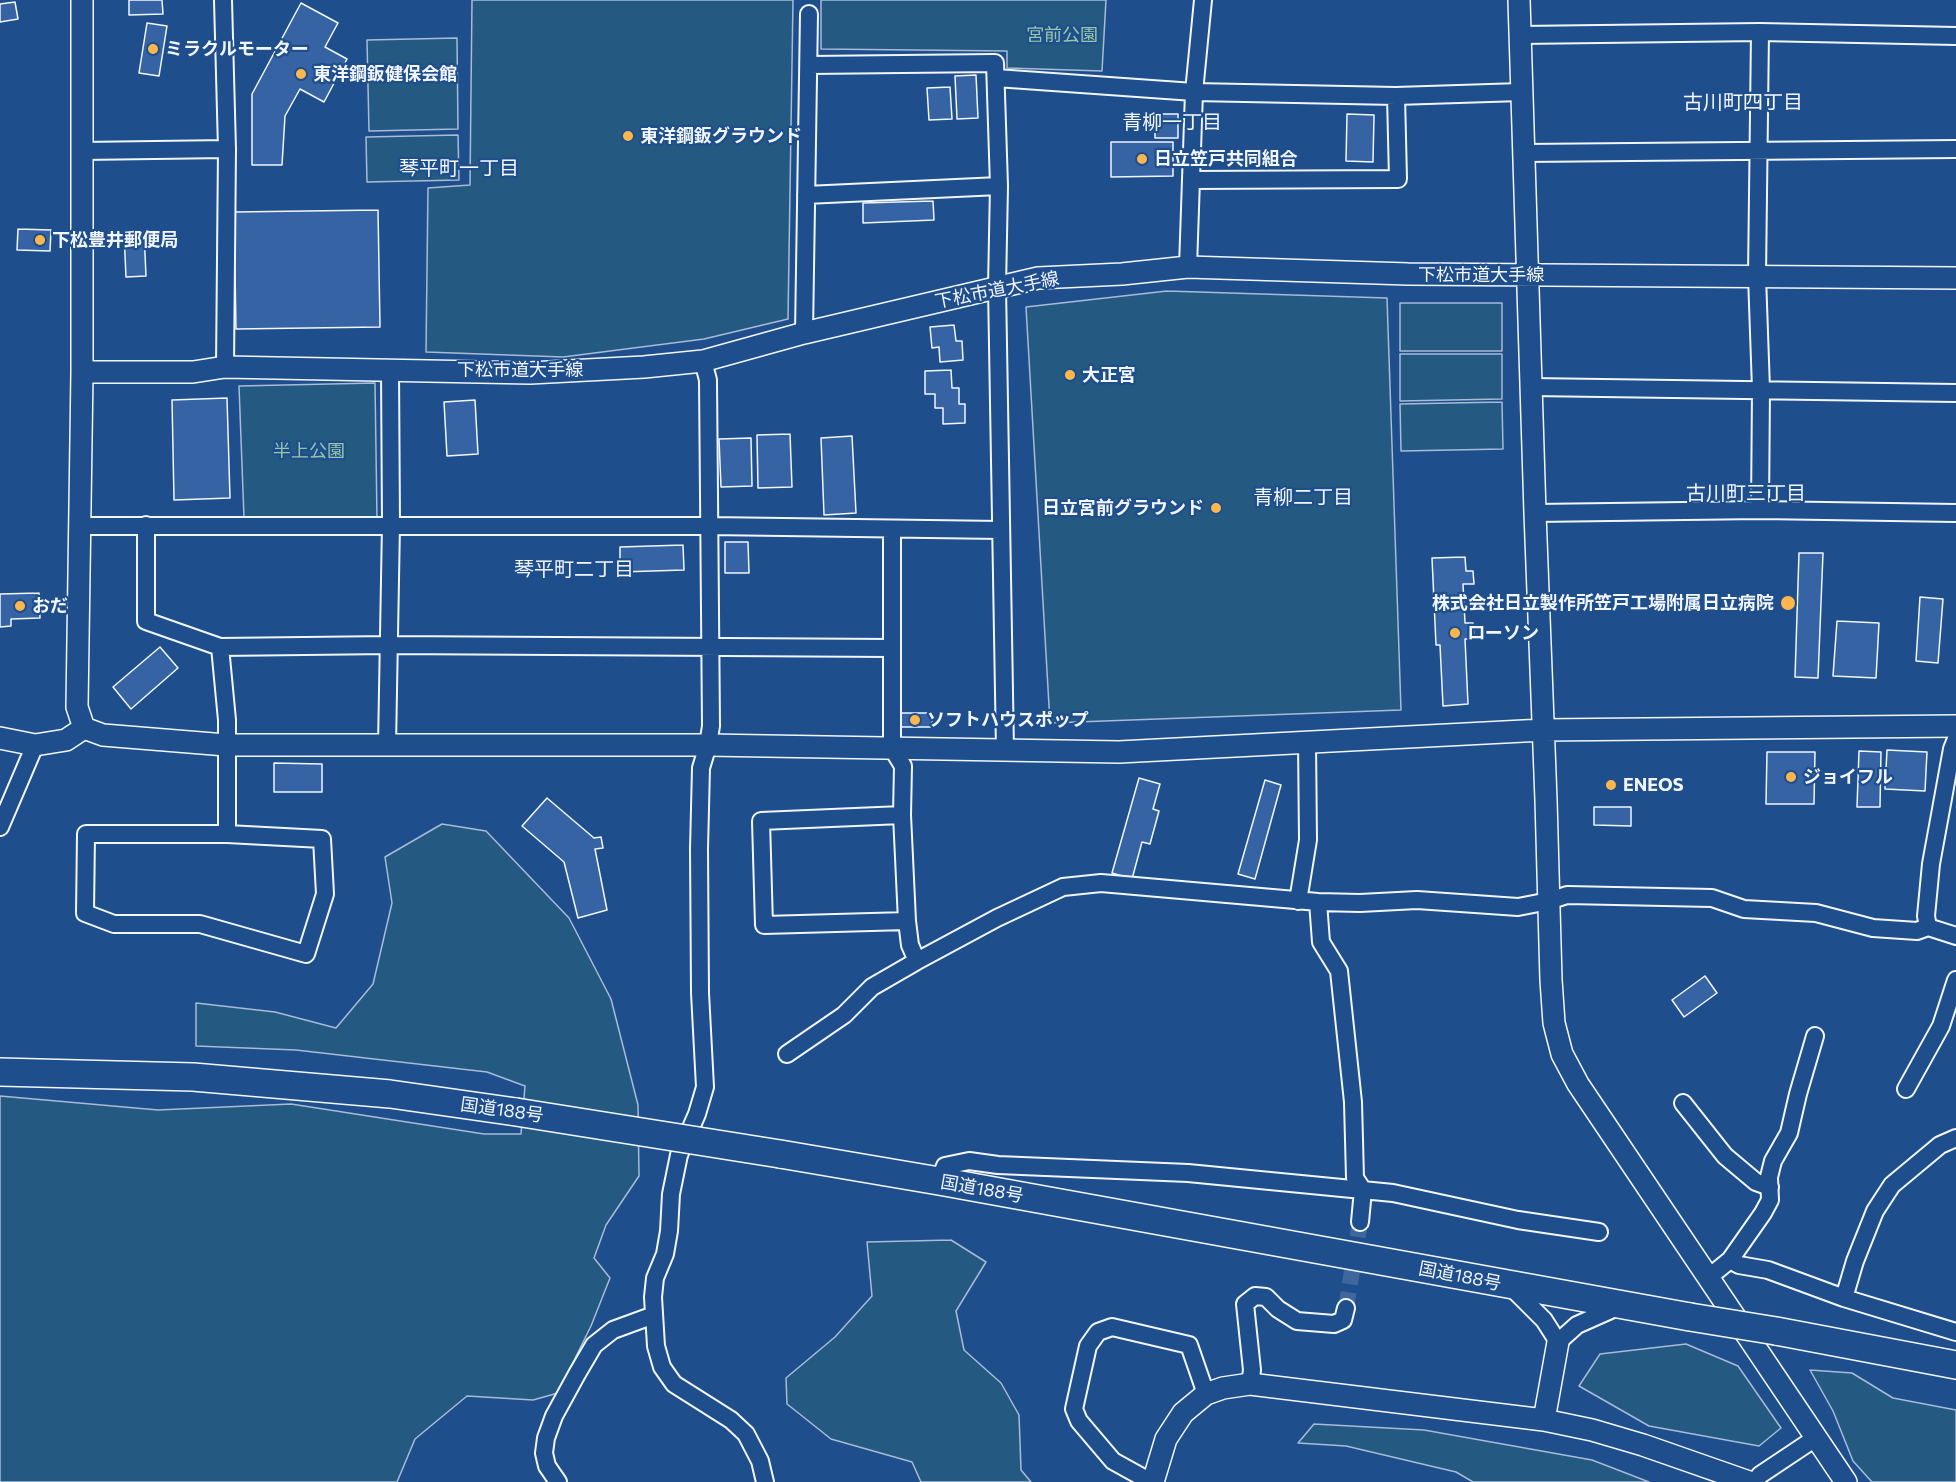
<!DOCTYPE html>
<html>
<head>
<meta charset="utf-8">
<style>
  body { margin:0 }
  canvas { display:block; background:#1f4e8c }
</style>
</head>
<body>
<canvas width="1956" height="1482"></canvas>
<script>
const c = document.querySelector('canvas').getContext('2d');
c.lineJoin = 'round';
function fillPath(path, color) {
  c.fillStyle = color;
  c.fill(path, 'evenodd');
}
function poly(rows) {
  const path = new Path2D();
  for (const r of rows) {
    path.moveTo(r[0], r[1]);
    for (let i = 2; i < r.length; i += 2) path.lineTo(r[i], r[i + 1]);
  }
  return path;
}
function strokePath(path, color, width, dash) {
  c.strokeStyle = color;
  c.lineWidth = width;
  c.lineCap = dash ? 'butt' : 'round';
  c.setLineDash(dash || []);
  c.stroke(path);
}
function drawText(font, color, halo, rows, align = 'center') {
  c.font = font + ' Commissioner,"Noto Sans JP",sans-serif';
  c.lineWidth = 4.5;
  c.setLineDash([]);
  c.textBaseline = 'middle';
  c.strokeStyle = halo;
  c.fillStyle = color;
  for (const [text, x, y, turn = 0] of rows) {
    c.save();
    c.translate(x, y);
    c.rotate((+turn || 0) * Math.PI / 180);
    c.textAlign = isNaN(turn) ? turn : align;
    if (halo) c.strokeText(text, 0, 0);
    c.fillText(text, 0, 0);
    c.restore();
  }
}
const green = poly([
  [472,0,793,0,788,319,704,339,563,357,426,352,428,188,470,185,472,0],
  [821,0,1106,0,1102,71,1007,68,1007,51,821,49,821,0],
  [457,38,458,129,369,131,367,40,457,38],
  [458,135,459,180,367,182,366,137,458,135],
  [1167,291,1387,298,1401,710,1050,723,1026,307,1167,291],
  [1400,303,1502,303,1502,351,1400,351,1400,303],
  [1400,354,1502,354,1502,399,1400,401,1400,354],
  [375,383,377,519,244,518,239,386,375,383],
  [1502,402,1503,449,1401,451,1400,404,1502,402],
  [442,824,486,831,569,918,611,999,638,1105,639,1176,606,1225,594,1258,610,1278,591,1326,558,1393,533,1400,467,1396,415,1439,397,1482,0,1482,0,1096,158,1110,291,1104,484,1134,521,1134,525,1086,487,1072,296,1050,196,1046,196,1003,275,1012,336,1028,373,984,392,903,385,857,442,824],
  [951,1240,986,1262,956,1311,964,1350,1001,1383,1019,1415,1021,1470,1031,1482,921,1482,912,1462,831,1439,787,1404,786,1378,835,1337,872,1296,867,1242,951,1240],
  [1686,1344,1738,1366,1781,1428,1759,1446,1649,1426,1579,1386,1600,1354,1686,1344],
  [1810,1370,1852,1373,1893,1398,1956,1410,1956,1482,1872,1482,1853,1461,1833,1411,1810,1370],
  [1314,1424,1424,1430,1592,1460,1649,1482,1473,1482,1456,1472,1346,1446,1298,1443,1314,1424]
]);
fillPath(green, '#245a82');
strokePath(green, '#a8bbd7', 1.5);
const building = poly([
  [129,0,162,0,163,14,129,15,129,0],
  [15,2,18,19,0,22,0,4,15,2],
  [301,3,338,23,325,47,347,59,324,102,300,89,285,116,282,165,252,165,252,94,301,3],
  [147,23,167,26,159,76,139,73,147,23],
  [976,75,978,118,957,119,955,76,976,75],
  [950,87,952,119,929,120,927,88,950,87],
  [1155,114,1178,114,1178,138,1155,138,1155,114],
  [1347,114,1374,115,1373,162,1346,161,1347,114],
  [1111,142,1173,142,1173,176,1111,177,1111,142],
  [933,201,934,220,863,223,863,203,933,201],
  [378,210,380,327,236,329,234,212,378,210],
  [18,229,51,230,50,251,17,250,18,229],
  [144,232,146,276,126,277,124,233,144,232],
  [954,325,956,341,962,341,963,360,940,362,939,347,932,348,930,327,954,325],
  [951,370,952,388,959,388,959,404,965,404,965,423,943,424,943,408,935,408,935,394,925,394,925,371,951,370],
  [227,398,230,498,174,500,172,400,227,398],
  [475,400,478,454,447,456,444,402,475,400],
  [790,434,792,487,758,488,757,435,790,434],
  [852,436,856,513,824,515,821,438,852,436],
  [751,438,752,486,721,487,719,439,751,438],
  [725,542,748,542,749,573,725,573,725,542],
  [683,545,684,570,620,572,620,547,683,545],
  [1799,553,1823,553,1818,678,1795,677,1799,553],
  [1465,557,1466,571,1473,571,1474,584,1463,584,1465,623,1473,623,1474,639,1465,639,1468,704,1443,706,1440,645,1436,645,1432,558,1465,557],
  [39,593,40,618,11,619,11,626,0,627,0,594,39,593],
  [1920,597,1943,599,1938,663,1916,661,1920,597],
  [1837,621,1879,623,1876,678,1833,676,1837,621],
  [160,647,178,668,131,709,113,687,160,647],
  [898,713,932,713,932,727,898,727,898,713],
  [1887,750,1927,752,1925,791,1885,789,1887,750],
  [1859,751,1881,752,1880,807,1857,807,1859,751],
  [1767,752,1815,752,1814,804,1766,804,1767,752],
  [274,763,322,764,322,792,274,792,274,763],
  [1139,778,1160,784,1153,809,1159,811,1150,844,1142,842,1132,879,1112,873,1139,778],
  [1265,780,1281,785,1255,879,1238,874,1265,780],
  [547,798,594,838,601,837,603,848,595,849,607,910,578,918,564,862,522,826,547,798],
  [1594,807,1631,807,1631,826,1594,825,1594,807],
  [1705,976,1717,993,1684,1017,1672,1000,1705,976]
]);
fillPath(building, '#3563a3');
strokePath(building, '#f2f6ff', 1.5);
strokePath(poly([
  [1346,1308,1360,1222]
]), '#3f679d', 16, [16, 8]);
const minor = poly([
  [223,0,227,149,225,367],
  [1520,35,1760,32,1956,36],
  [809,65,995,63,999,186,997,287,1005,750],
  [996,78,1194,92,1396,96,1521,92],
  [82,151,227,149],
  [1524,153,1956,149],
  [1191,180,1398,179,1396,96],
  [806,195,999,186],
  [1188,267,1194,92,1203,0],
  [804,333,809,14],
  [703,361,708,380,711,726,708,745,701,768,699,849,700,993,705,1087,697,1114,679,1155,671,1194,669,1231,665,1254,655,1278,653,1297,656,1346,662,1367,674,1384,731,1420,746,1434,760,1461,765,1482],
  [1531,387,1956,393],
  [1760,510,1761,389,1757,276,1760,32],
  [1535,513,1760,510,1956,513],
  [146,525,146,621,220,647,227,720,227,834],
  [80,526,710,526,1001,530],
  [892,530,892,748,903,766,902,815,907,921,910,945,917,961],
  [220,647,389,645,892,648],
  [387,746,391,524,390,369],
  [902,815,761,821,764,925,907,921],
  [0,827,35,745],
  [86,834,227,834,322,839,325,894,306,954,200,924,114,924,85,913,86,834],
  [1298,901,1308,840,1307,741],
  [1318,902,1321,942,1339,971,1353,1102,1355,1178,1363,1190,1360,1222],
  [1928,927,1926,916,1931,864,1952,749,1956,739],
  [787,1054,844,1015,872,987,917,961,997,918,1063,887,1101,883,1318,902,1360,903,1417,900,1518,907,1549,901,1567,895,1712,898,1744,909,1816,913,1873,928,1917,931,1928,927,1956,936],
  [1906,1089,1941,1026,1956,980],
  [1683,1103,1725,1156,1756,1182,1770,1187],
  [939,1181,945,1166,969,1161,998,1165,1188,1173,1393,1193,1518,1220,1599,1232],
  [1730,1260,1763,1213,1770,1200,1769,1177,1773,1161,1789,1133,1798,1094,1815,1036],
  [1709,1277,1730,1260,1739,1265,1768,1270,1844,1298,1956,1332],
  [1510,1286,1544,1320,1558,1342,1577,1325,1622,1305],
  [1844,1298,1855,1261,1875,1211,1892,1185,1940,1145,1956,1138],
  [1250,1384,1252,1370,1245,1304,1255,1296,1266,1297,1278,1309,1297,1321,1334,1324,1343,1320,1346,1308],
  [1153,1479,1142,1477,1113,1461,1079,1421,1074,1409,1088,1346,1098,1332,1112,1327,1189,1345,1206,1394],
  [558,1482,547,1466,544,1453,546,1438,554,1416,577,1374,594,1345,613,1330,654,1315],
  [1755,1482,1760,1475,1817,1437]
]);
const tertiary = poly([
  [82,0,82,372,77,707,84,728],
  [1519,0,1535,513,1546,800,1551,980,1554,1023,1562,1054,1578,1084,1846,1482],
  [82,372,193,372,225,367,530,373,644,367,703,361,804,333,1038,278,1122,274,1188,267,1408,274,1956,278],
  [84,728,103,735,226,745,708,745,1119,752,1543,730,1956,726],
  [0,738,35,745,66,740,84,728],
  [1544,1420,1558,1342],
  [1153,1482,1166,1439,1183,1413,1206,1394,1223,1388,1250,1384,1544,1420,1592,1430,1643,1445,1749,1482]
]);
const trunk = poly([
  [0,1072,193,1077,390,1094,516,1112],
  [780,1154,939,1181,1690,1317],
  [1776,1331,1956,1365]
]);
strokePath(minor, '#f2f6ff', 20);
strokePath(tertiary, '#f2f6ff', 24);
strokePath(trunk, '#f2f6ff', 30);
strokePath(minor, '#1f4e8c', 16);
strokePath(tertiary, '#1f4e8c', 21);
strokePath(trunk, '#1f4e8c', 27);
const trunkBridge = poly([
  [516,1112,780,1154],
  [1690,1317,1776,1331]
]);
strokePath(trunkBridge, '#f2f6ff', 30, []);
strokePath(trunkBridge, '#1f4e8c', 27);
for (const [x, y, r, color] of [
  [153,49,6,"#ffb74d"],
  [301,74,6,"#ffb74d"],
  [628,136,6,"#ffb74d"],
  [1142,159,6,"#ffb74d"],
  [40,240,6,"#ffb74d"],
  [1070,375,6,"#ffb74d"],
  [1216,508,6,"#ffb74d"],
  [1788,603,8,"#ffb74d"],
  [20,606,6,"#ffb74d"],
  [1455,633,6,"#ffb74d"],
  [915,720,6,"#ffb74d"],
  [1791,777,6,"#ffb74d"],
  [1611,785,6,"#ffb74d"]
]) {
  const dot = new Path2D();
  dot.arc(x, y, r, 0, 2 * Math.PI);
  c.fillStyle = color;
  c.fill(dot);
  strokePath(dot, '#1f4e8c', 2);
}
drawText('18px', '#97c8a6', '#1f4e8c', [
  ["宮前公園",1062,35],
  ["半上公園",309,451]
]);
drawText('bold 18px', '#f2f6ff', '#1f4e8c', [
  ["ミラクルモーター",165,49],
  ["東洋鋼鈑健保会館",313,74],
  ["東洋鋼鈑グラウンド",640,136],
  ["日立笠戸共同組合",1154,159],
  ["下松豊井郵便局",52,240],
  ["大正宮",1082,375],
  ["日立宮前グラウンド",1204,508,"right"],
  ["株式会社日立製作所笠戸工場附属日立病院",1774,603,"right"],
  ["おだ",32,606],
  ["ローソン",1467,633],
  ["ソフトハウスポップ",927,720],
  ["ジョイフル",1803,777],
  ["ENEOS",1623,785]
], 'left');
drawText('18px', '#f2f6ff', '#1f4e8c', [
  ["下松市道大手線",1481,275],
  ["下松市道大手線",997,290,-11],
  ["下松市道大手線",520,370],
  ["国道188号",502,1110,8],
  ["国道188号",982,1189,10],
  ["国道188号",1460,1276,11]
]);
drawText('20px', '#f2f6ff', '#1f4e8c', [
  ["古川町四丁目",1743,102],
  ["青柳一丁目",1172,122],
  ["琴平町一丁目",459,168],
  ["古川町三丁目",1746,493],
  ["青柳二丁目",1303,497],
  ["琴平町二丁目",574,569]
]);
</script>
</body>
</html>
